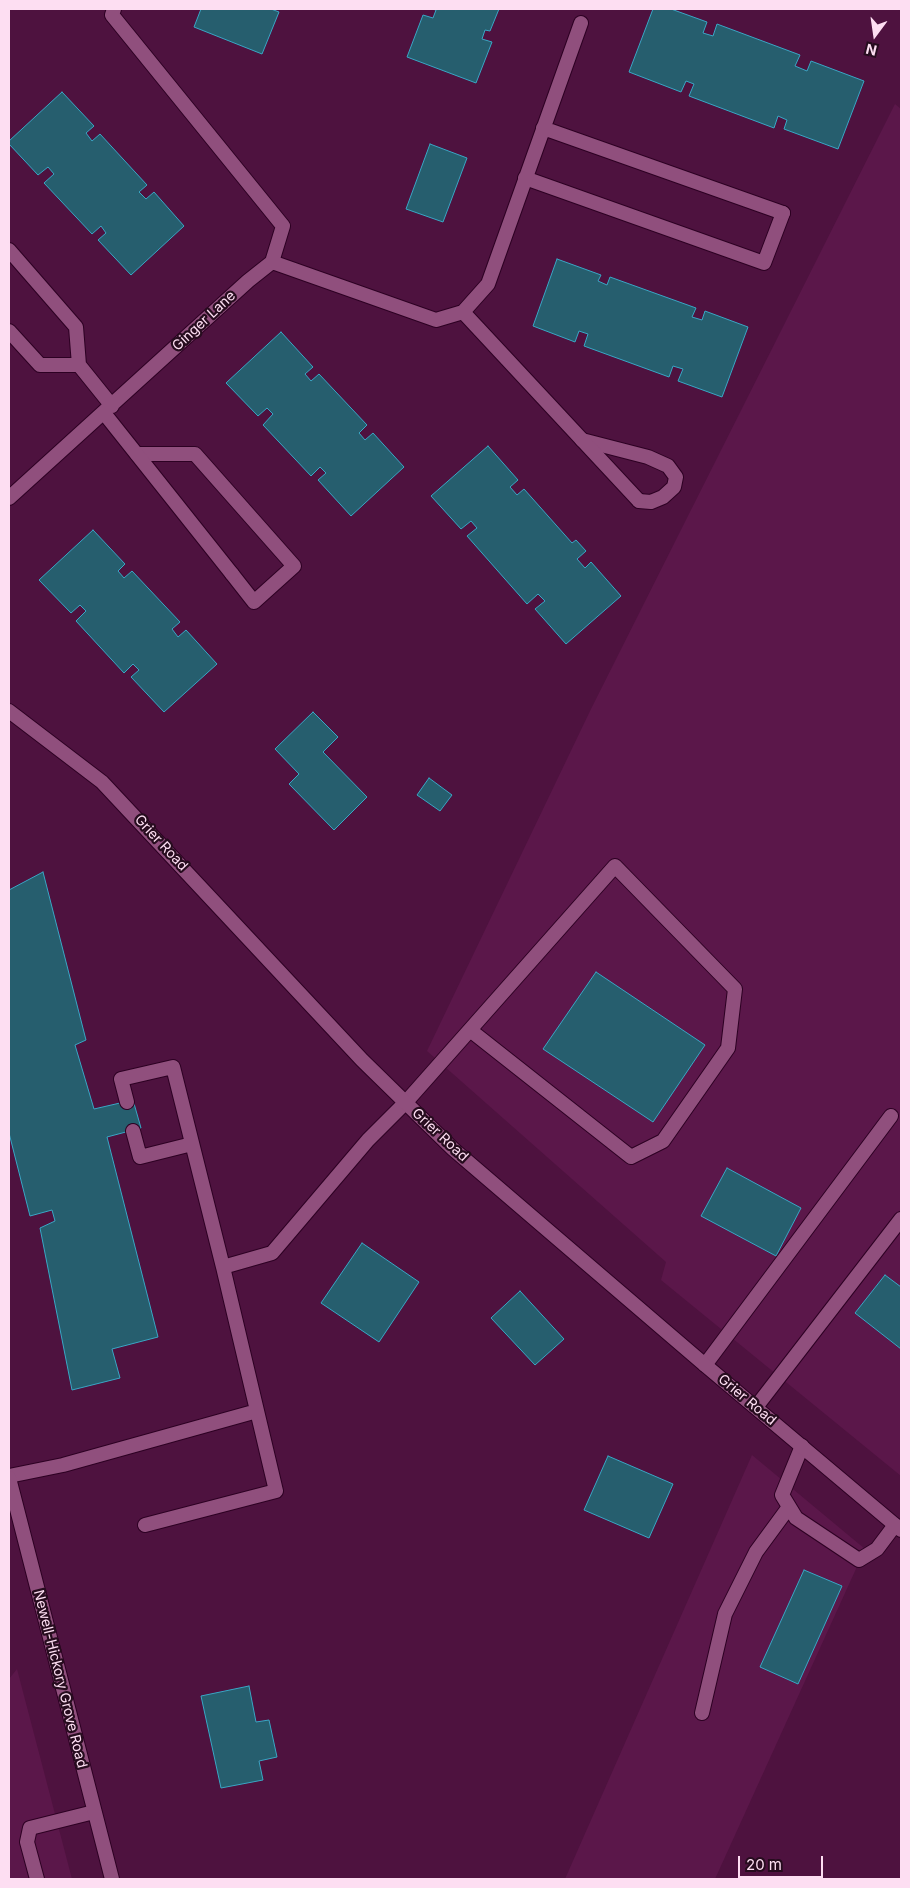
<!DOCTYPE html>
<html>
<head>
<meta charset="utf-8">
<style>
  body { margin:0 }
  #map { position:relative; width:910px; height:1888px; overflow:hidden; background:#4e123f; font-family:Inter,sans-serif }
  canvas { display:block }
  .frame { position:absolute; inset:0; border:10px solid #fddef2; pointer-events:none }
  .north { position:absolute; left:850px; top:10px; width:50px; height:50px; -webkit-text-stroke:4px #260c1e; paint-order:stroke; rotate:194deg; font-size:14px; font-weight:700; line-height:20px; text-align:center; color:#fddef2 }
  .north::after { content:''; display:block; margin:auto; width:18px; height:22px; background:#fddef2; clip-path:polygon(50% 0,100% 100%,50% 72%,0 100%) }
  .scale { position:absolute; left:738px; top:1856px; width:85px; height:22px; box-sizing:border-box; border:2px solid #fddef2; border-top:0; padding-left:6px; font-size:15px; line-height:18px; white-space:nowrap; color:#fddef2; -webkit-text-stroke:4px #260c1e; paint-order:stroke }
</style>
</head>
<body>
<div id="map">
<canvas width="910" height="1888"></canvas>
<div class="frame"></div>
<div class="north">N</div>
<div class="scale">20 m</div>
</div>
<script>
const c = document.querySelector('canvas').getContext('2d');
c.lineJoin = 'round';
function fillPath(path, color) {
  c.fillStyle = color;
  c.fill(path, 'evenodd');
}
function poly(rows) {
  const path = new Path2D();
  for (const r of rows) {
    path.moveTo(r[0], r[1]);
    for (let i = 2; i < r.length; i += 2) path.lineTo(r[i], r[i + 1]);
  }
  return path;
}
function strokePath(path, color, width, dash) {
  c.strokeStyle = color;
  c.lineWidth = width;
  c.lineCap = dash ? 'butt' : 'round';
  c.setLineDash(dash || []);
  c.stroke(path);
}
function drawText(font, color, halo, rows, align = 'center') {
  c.font = font + ' Inter,sans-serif';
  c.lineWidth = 4.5;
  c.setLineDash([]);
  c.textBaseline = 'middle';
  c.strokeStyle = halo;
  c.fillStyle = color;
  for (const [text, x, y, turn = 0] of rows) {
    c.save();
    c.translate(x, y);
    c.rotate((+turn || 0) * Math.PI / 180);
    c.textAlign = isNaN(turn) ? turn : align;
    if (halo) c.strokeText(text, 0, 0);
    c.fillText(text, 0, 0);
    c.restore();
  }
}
fillPath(poly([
  [895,104,901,109,901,1476,661,1280,666,1262,427,1051,591,709],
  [752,1455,865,1549,715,1879,565,1879],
  [17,1669,72,1879,9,1879,9,1679]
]), '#5b174a');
const building = poly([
  [201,9,271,9,279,12,262,54,194,27,201,9],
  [432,9,499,9,490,31,485,30,482,39,492,42,476,83,407,57,423,15,433,18,436,10,432,9],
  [653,9,671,9,707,22,703,33,713,36,717,24,800,55,795,66,807,71,811,61,864,81,838,149,784,129,787,120,778,116,774,128,689,96,694,84,686,81,681,92,629,72,653,9],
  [62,92,94,126,86,133,92,141,100,134,147,185,139,192,146,199,154,192,184,226,131,275,98,240,106,233,101,226,92,234,44,183,54,174,48,167,38,175,9,144,9,141,62,92],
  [430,144,467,158,443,222,406,209,430,144],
  [557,259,601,275,598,281,607,285,610,277,696,308,692,317,702,320,705,311,748,327,722,397,678,381,683,369,673,366,669,377,584,346,588,334,579,331,575,342,533,326,557,259],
  [281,332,313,367,305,374,311,381,319,374,367,425,359,433,365,440,373,433,404,467,351,516,318,480,326,473,320,467,311,476,263,425,273,414,267,408,258,416,226,383,281,332],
  [488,446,518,480,510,487,517,495,524,489,572,543,576,540,586,551,577,559,585,568,591,562,621,596,566,644,535,609,545,601,538,594,527,604,467,536,477,528,471,521,461,529,431,496,488,446],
  [93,530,125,564,118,571,124,578,132,571,180,622,172,629,178,637,186,630,217,664,164,712,131,677,139,670,133,664,124,673,76,621,86,611,80,605,71,613,39,580,93,530],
  [313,712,338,737,323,752,367,797,334,830,289,784,299,774,275,749,313,712],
  [429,778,452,795,440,811,417,795,429,778],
  [43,872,86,1040,75,1045,94,1109,133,1100,141,1128,107,1137,158,1337,112,1349,120,1378,72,1390,40,1228,55,1221,52,1210,30,1216,9,1133,9,890,43,872],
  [596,972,705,1045,653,1122,543,1049,596,972],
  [727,1168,801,1208,776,1256,701,1216,727,1168],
  [362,1243,419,1282,379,1342,321,1303,362,1243],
  [885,1275,901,1287,901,1349,855,1313,885,1275],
  [520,1291,564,1339,535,1365,491,1318,520,1291],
  [608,1456,673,1484,649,1538,584,1510,608,1456],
  [804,1570,842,1586,798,1684,760,1667,804,1570],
  [249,1686,256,1722,269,1720,277,1757,259,1761,263,1780,221,1788,201,1696,249,1686]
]);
fillPath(building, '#265e6e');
strokePath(building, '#39a7c5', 1);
const service = poly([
  [525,178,764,263,783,213],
  [582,440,648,457,668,466,676,477,674,487,663,497,651,502,639,501],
  [137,454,195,454,294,566,254,602,232,574],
  [127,1102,121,1079,173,1067,223,1267,272,1253,368,1140,406,1102,615,866,735,989,728,1048,663,1141,631,1157,470,1030],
  [133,1131,140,1157,192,1144],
  [705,1365,891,1116],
  [756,1407,901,1219],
  [802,1446,782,1495,796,1518,859,1560,877,1549,895,1525],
  [9,1476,63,1465,257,1411],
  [145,1525,276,1491,223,1267],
  [702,1713,725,1614,756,1552,789,1507],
  [37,1879,27,1842,30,1828,94,1812]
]);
const minor = poly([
  [114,9,112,15,283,226,272,262],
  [543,128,783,213],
  [9,250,76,327,79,365,112,406],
  [463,312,639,501],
  [9,331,40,365,79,365],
  [104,413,232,574],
  [9,498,248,281,272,262,436,320,463,312,488,284,581,23],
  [9,1478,112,1879]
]);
const tertiary = poly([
  [9,711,102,782,362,1060,453,1149,705,1365,901,1530]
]);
strokePath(service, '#2d0123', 16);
strokePath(minor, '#2d0123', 16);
strokePath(tertiary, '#2d0123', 16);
strokePath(service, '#904f7d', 14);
strokePath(minor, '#904f7d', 14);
strokePath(tertiary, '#904f7d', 14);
drawText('14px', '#fddef2', '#260c1e', [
  ["Ginger Lane",204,321,-43],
  ["Grier Road",161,843,47],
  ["Grier Road",440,1135,43],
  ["Grier Road",747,1400,40],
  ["Newell-Hickory Grove Road",60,1679,76]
]);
</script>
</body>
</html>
